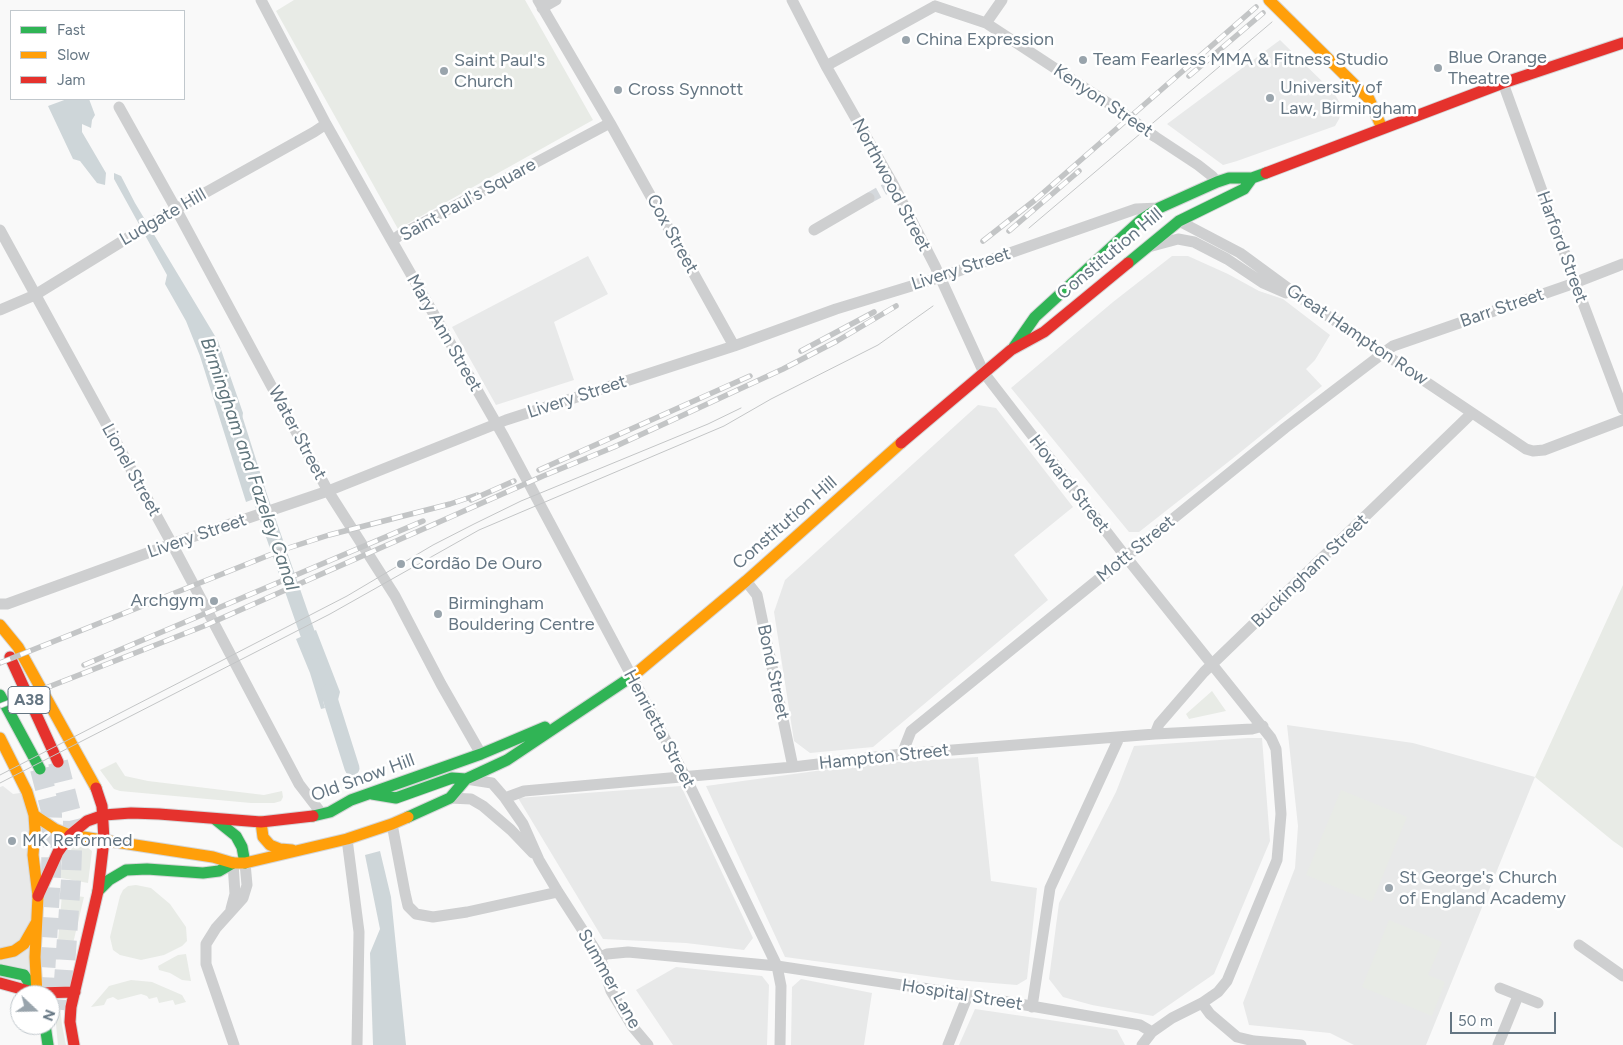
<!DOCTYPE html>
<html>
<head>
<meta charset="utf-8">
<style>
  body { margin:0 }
  #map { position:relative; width:1623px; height:1045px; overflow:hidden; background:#f9f9f9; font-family:Figtree,sans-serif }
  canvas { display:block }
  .legend { position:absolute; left:10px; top:10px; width:175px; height:90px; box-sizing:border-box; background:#fff; border:1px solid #c1c8cd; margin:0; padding:6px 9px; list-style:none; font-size:15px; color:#657683 }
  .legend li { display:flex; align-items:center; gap:10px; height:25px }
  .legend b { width:25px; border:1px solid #c1c8cd }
  .north { position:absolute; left:10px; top:985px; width:50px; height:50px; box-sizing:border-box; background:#fff; border:1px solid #c1c8cd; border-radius:50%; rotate:111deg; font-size:14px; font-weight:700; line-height:20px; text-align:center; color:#657683 }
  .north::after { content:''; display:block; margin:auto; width:18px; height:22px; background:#99a4ac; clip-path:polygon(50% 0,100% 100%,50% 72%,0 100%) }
  .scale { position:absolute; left:1450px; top:1012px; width:106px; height:22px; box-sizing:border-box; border:2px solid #657683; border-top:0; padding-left:6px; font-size:15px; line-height:18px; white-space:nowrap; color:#657683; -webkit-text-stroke:4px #fff; paint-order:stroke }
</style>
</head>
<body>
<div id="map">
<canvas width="1623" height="1045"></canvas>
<ul class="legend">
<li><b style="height:6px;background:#30b455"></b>Fast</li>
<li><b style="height:6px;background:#ff9f0a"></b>Slow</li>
<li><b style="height:6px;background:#e5322d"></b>Jam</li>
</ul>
<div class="north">N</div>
<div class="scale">50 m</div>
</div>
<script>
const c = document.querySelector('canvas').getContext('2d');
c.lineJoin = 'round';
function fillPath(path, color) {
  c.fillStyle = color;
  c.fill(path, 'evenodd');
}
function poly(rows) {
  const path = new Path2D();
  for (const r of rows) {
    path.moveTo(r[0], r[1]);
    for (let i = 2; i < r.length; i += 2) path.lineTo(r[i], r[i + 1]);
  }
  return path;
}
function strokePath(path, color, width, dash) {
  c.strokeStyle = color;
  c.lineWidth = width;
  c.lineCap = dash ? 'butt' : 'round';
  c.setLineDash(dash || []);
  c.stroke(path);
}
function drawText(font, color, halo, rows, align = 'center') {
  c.font = font + ' Figtree,sans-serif';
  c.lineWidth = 5;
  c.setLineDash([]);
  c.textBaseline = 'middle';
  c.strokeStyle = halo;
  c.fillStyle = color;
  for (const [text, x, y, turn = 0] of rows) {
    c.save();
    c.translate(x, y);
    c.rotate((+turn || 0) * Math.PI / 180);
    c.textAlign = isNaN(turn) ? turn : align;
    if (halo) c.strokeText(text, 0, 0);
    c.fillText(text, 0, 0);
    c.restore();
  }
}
fillPath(poly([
  [1280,40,1334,93,1340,103,1342,110,1339,119,1335,126,1237,161,1223,165,1167,124],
  [588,256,608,294,554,322,574,380,496,405,452,327],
  [1172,256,1188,256,1228,274,1259,291,1283,299,1330,335,1315,360,1306,369,1322,386,1232,459,1139,532,1129,532,1011,388,1113,302],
  [978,405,996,408,1073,507,1014,555,1048,600,873,747,810,753,794,741,774,612,785,580],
  [1287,725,1413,743,1535,777,1426,1045,1354,1045,1330,1033,1249,1025,1243,1003,1295,868,1298,826],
  [1248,738,1262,738,1270,841,1214,974,1153,1016,1092,1005,1063,997,1049,979,1059,903,1116,792,1134,746],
  [978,757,991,881,1037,888,1027,979,1017,985,956,980,785,957,706,786,867,764],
  [3,786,13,794,27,792,35,976,0,970,0,787],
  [681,786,753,938,744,950,686,943,603,939,518,798],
  [676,967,762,976,769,985,767,1045,673,1045,636,990],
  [801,979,872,993,864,1045,791,1045,792,987],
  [975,1009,1117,1030,1125,1045,959,1045]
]), '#e8e9e9');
fillPath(poly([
  [294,0,525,0,593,120,398,229,276,11],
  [1623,585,1623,848,1613,841,1535,777],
  [1212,691,1226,711,1189,719,1186,714],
  [116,762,125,776,148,781,264,795,282,791,283,797,281,801,274,803,251,803,120,791,114,789,100,770],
  [1341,790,1407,817,1372,902,1306,875],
  [74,846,88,848,92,851,88,883,56,877,66,856],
  [136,885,151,888,170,904,186,927,187,941,182,946,164,955,141,960,120,955,113,950,110,937,120,896,123,890,128,886],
  [62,894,84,897,71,952,57,951,57,948,69,949,69,942,58,941],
  [1389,920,1442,942,1428,975,1445,982,1432,1016,1362,987],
  [186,954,191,981,182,980,170,973,159,970,158,966,178,955],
  [131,980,152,982,182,995,186,1002,175,1005,173,1000,159,1003,157,997,149,999,147,996,141,994,118,1000,113,997,107,999,104,1005,91,1007,109,986],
  [55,999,59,1003,60,1007,62,1025,66,1045,58,1045,56,1024,50,1002,51,1000]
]), '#e8ebe6');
fillPath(poly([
  [67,99,89,99,95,115,92,120,91,128,82,124,82,132,106,173,105,185,97,183,80,161,73,159,48,106],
  [114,173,121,176,135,203,218,341,243,413,240,433,232,423,230,429,254,499,246,502,200,356,186,321,165,284,167,275,114,179],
  [316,630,340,692,335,712,326,701,323,701,325,708,321,709,310,673,296,639],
  [380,851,391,897,406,1045,373,1045,370,953,380,929,365,855]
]), '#ced6d9');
strokePath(poly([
  [234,415,260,497,314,652],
  [328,692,352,768]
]), '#ced6d9', 15);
strokePath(poly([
  [869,198,887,188]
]), '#d4d8dc', 11, [11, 5.5]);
strokePath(poly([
  [58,762,73,821,71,880,62,1010],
  [40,769,52,815,51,874,44,991]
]), '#d4d8dc', 20, [20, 10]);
const fast = poly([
  [1128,263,1179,221,1244,189,1252,178],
  [1014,347,1035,317,1142,219,1159,208,1217,182,1229,178,1252,178,1266,173],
  [0,695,40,769],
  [372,794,396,798,452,778,466,779],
  [313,816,330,812,351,800,481,754,545,727],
  [408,817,450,798,466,779,507,760,634,675],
  [216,820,236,836,242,847,245,863],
  [98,891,109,880,126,870,147,869,203,873,219,871,233,863],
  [0,970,24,975,36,993],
  [45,1025,48,1045]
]);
const slow = poly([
  [1269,0,1369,99,1382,128],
  [0,625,18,647,96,788],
  [634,675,746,581,901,443],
  [0,738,27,792,34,815,35,830,33,855,38,896,35,957,37,995],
  [34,815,55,829,70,835,213,857,233,863,245,863,347,839,392,824,408,817],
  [261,822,263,837,270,845,280,849,292,850],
  [0,954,14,951,24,944,36,923]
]);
const jam = poly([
  [1266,173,1503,83,1623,43],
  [901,443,1011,350,1044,332,1128,263],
  [10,657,58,762],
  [38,896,58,852,70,835,87,821,104,815,131,813,159,814,261,822,313,816],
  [0,983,36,993,75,992],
  [74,1045,70,1022,71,1007,98,891,104,840,102,806,96,788]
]);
strokePath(fast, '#d5d6d7', 13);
strokePath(slow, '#d5d6d7', 13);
strokePath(jam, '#d5d6d7', 13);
strokePath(poly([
  [261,0,326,124,392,241,400,235,610,123,538,0],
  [1002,0,986,23,1117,109],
  [935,6,986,23],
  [542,8,556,0],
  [826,66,935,6],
  [1503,83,1575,282,1623,409],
  [119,107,176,209,328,491,395,596,441,684,481,754],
  [610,123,734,346],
  [1154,136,1198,165,1212,176,1217,182],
  [1179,221,1240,253,1304,300,1526,449,1533,451,1544,450,1623,420],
  [0,230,172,544,299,784,322,814],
  [814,230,869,198],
  [392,241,504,437,685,776,777,966,781,986,780,1045],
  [1152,246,1178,239,1194,242,1227,259,1263,283,1286,293],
  [0,310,35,295,160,218,314,132,326,124],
  [746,581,757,595,793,767],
  [0,604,7,604,186,539,328,491,506,420,734,346,836,309,941,277,1136,209,1159,208],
  [1155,734,1159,724,1204,672,1472,413],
  [902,754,911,731,1285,428,1382,354,1393,346,1569,285,1623,264],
  [466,779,492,783,505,798,523,824,539,860,558,892,600,957,611,991,632,1026,648,1045],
  [450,798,471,799,483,806,511,830,533,853],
  [505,798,524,791,793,767,902,754,1155,734,1252,729,1263,726],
  [392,824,405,893,408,906,416,914,433,917,467,912,558,892],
  [347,839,359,932,357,1045],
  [231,909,235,894,233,863],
  [1579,945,1623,976],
  [600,957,607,954,628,952,777,966,968,995,1140,1025,1152,1032,1172,1018,1202,1003,1218,992,1227,981,1277,860,1281,814,1276,749,1271,738,1126,557,984,373,935,266,893,184,826,66,792,0],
  [1500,988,1538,1003],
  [1202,1003,1210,1014,1237,1037,1254,1041,1301,1045],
  [1032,1007,1050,888,1119,738],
  [234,1045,206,964,206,944,216,928,243,898,247,885,245,863],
  [948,1045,968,995],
  [1142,1045,1152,1032],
  [1498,1045,1518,996]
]), '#cecfd0', 11);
strokePath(fast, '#30b455', 11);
strokePath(slow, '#ff9f0a', 11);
strokePath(jam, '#e5322d', 11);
strokePath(poly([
  [1029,228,1272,22],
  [0,775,347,596,433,545,474,524,521,501,708,424,741,408],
  [0,783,330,614,479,530,724,426,771,399,878,345,933,306]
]), '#c3c5c6', 1);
const rail = poly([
  [1189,76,1263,13],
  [1009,231,1079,171],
  [983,241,1035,200,1256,7],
  [801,351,874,312],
  [539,470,750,376],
  [471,500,514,481],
  [0,663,282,550,329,535,450,504,477,495],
  [84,665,423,521],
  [0,706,204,626,543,476,614,447,783,369,837,341,896,306]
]);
strokePath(rail, '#c3c5c6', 5.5);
strokePath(rail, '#fff', 4, [11]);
strokePath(poly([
  [1117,109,1154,136]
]), '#cecfd0', 11);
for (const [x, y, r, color] of [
  [906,40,5,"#99a4ac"],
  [1083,60,5,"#99a4ac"],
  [1438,68,5,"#99a4ac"],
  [444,71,5,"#99a4ac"],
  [618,90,5,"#99a4ac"],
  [1270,98,5,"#99a4ac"],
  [401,564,5,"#99a4ac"],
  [214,601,5,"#99a4ac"],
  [438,614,5,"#99a4ac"],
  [12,841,5,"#99a4ac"],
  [1389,888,5,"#99a4ac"]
]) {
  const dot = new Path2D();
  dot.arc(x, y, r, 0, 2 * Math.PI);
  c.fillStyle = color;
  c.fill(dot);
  strokePath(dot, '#fff', 2);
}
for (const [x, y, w] of [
  [29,700,42]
]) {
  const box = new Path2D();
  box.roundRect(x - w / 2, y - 13.5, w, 27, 4);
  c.fillStyle = '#fff';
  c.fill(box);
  strokePath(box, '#657683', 1);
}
drawText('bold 16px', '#657683', null, [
  ["A38",29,700]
]);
drawText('18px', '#657683', '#fff', [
  ["China Expression",916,40],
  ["Blue Orange",1448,58],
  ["Theatre",1448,79],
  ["Team Fearless MMA & Fitness Studio",1093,60],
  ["Saint Paul's",454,61],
  ["Church",454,82],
  ["University of",1280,88],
  ["Law, Birmingham",1280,109],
  ["Cross Synnott",628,90],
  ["Cordão De Ouro",411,564],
  ["Archgym",204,601,"right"],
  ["Birmingham",448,604],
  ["Bouldering Centre",448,625],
  ["MK Reformed",22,841],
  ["St George's Church",1399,878],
  ["of England Academy",1399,899]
], 'left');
drawText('18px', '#657683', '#fff', [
  ["Kenyon Street",1103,101,34],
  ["Northwood Street",891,185,62],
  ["Saint Paul's Square",468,200,-29],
  ["Ludgate Hill",163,217,-30],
  ["Cox Street",672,234,61],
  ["Harford Street",1562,247,70],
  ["Constitution Hill",1110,254,-40],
  ["Livery Street",961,269,-18],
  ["Barr Street",1502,308,-19],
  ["Mary Ann Street",444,333,60],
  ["Great Hampton Row",1357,335,34],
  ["Livery Street",577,397,-18],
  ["Water Street",297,433,62],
  ["Lionel Street",131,470,61],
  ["Howard Street",1069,484,52],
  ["Constitution Hill",785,523,-41],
  ["Livery Street",197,536,-19],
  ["Mott Street",1136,549,-39],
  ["Buckingham Street",1310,571,-44],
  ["Bond Street",773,672,78],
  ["Henrietta Street",659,729,62],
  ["Hampton Street",884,757,-6],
  ["Old Snow Hill",363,778,-20],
  ["Summer Lane",609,979,61],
  ["Hospital Street",962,995,9]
]);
drawText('italic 19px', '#60757c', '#fff', [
  ["Birmingham and Fazeley Canal",249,464,71]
]);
</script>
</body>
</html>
